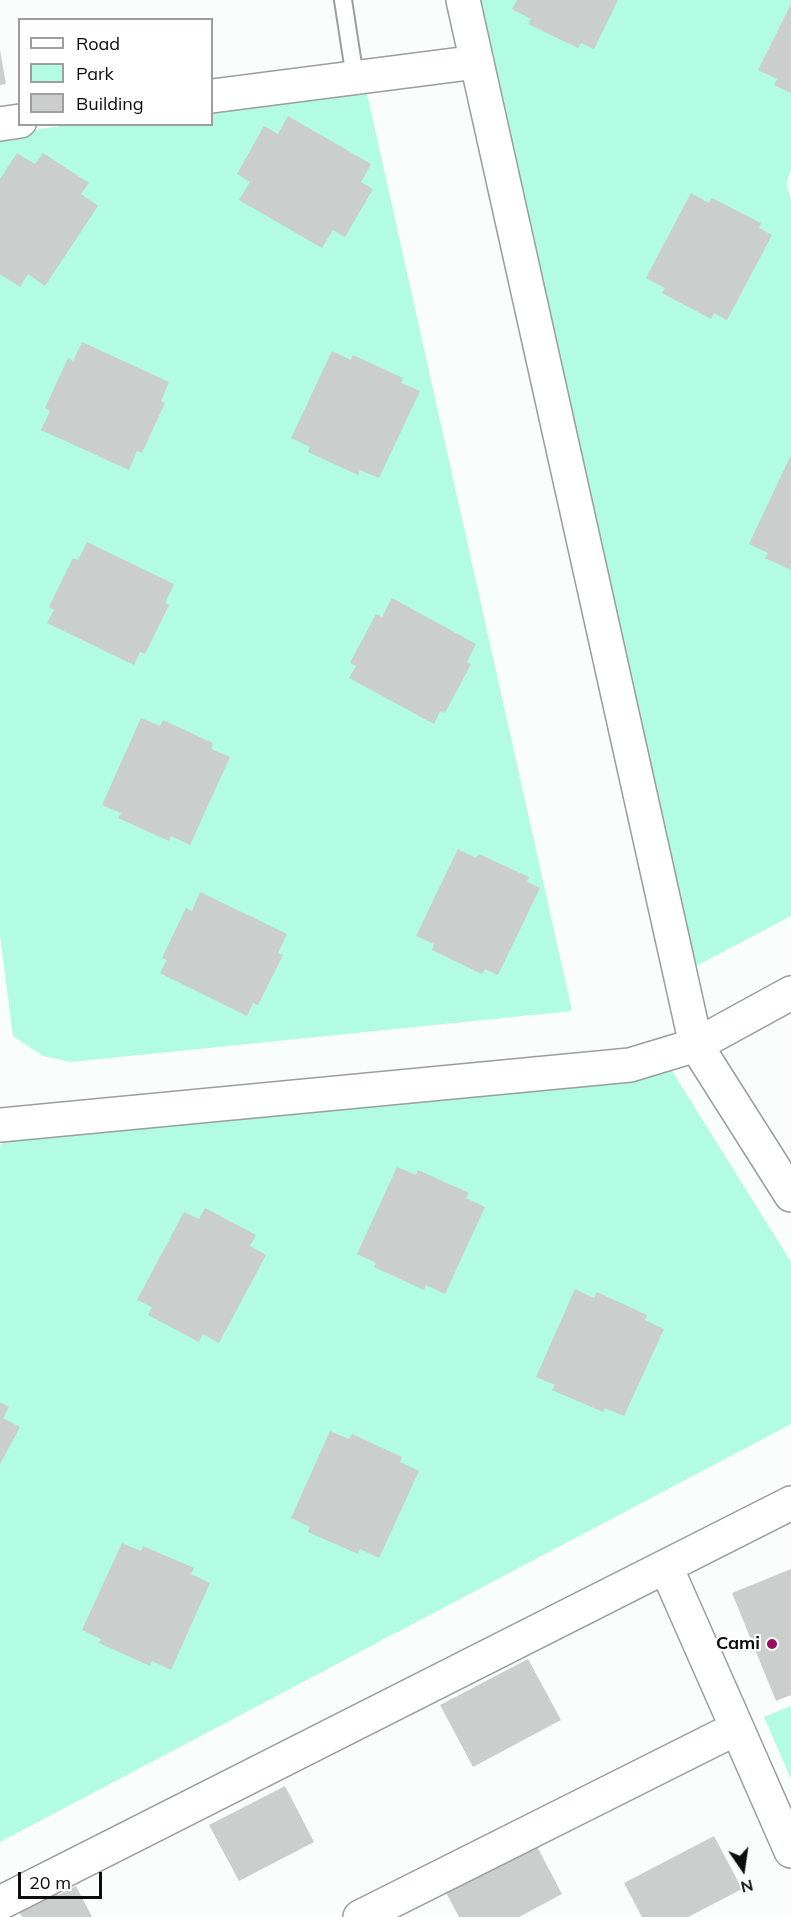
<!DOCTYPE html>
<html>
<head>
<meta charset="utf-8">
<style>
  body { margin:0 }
  #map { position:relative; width:791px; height:1917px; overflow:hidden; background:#f9fdfb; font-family:Mulish,sans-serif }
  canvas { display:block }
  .legend { position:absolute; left:18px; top:18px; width:195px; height:108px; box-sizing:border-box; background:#fff; border:2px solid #9e9e9e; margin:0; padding:8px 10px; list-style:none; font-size:18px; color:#0c0d0c }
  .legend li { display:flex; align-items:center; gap:12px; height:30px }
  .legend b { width:30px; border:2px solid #9e9e9e }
  .north { position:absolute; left:713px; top:1839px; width:60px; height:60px; -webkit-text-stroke:4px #fff; paint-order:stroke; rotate:167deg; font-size:16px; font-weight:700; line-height:24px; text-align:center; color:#0c0d0c }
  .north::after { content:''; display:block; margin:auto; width:21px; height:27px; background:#0c0d0c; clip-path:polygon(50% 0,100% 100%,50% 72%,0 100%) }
  .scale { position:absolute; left:18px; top:1872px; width:84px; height:27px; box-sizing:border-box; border:3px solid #0c0d0c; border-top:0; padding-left:8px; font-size:18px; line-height:21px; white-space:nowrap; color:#0c0d0c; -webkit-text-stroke:4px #fff; paint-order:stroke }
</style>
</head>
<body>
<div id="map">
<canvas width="791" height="1917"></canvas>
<ul class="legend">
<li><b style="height:8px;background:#fff"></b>Road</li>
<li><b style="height:16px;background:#b1fce3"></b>Park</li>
<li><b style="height:16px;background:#cacecd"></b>Building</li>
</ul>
<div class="north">N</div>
<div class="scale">20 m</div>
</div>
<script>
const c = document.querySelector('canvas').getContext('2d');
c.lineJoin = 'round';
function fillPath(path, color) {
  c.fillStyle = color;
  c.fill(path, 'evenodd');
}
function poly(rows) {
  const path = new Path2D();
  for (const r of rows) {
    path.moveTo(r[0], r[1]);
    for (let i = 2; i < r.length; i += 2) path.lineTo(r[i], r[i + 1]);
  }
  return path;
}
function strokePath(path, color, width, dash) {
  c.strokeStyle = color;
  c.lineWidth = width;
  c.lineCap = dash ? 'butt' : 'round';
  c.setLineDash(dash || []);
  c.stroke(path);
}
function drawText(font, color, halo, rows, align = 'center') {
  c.font = font + ' Mulish,sans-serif';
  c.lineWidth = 4.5;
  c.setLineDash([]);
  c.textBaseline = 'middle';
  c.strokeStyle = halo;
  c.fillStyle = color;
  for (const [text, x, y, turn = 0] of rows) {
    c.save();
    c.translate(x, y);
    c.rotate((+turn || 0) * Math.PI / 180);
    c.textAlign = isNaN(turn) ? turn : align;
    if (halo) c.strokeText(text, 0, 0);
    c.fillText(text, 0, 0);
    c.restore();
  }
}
fillPath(poly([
  [445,0,791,0,791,170,786,183,791,199,791,916,692,968,682,961],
  [365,85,572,1011,71,1062,43,1056,13,1036,0,935,0,135,74,124,212,124,212,106],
  [667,1063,791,1262,791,1424,0,1842,0,1147,17,1115],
  [791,1706,791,1779,764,1717]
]), '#b1fce3');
fillPath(poly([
  [517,0,618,0,594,49,581,43,578,48,528,24,531,19,512,9],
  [791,4,791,93,774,85,777,79,758,70],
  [0,50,6,84,0,85],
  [288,116,371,164,361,182,373,189,345,237,333,230,322,248,239,200,250,182,237,174,264,126,278,134],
  [17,153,35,164,43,153,89,183,81,194,98,206,45,286,28,274,20,287,0,274,0,179],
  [691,193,709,203,712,198,761,223,759,228,772,235,727,320,714,313,711,319,662,293,665,288,646,278],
  [82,342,169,382,161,401,165,403,142,453,137,451,129,470,41,430,50,411,45,408,68,358,73,361],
  [332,351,351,360,353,355,403,378,401,383,420,391,379,478,360,470,358,475,308,452,310,447,291,438],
  [791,455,791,570,765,558,768,553,749,544],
  [87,542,174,584,165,603,169,605,145,654,140,652,134,665,47,623,54,610,49,607,73,558,78,560],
  [392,598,476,644,467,662,471,664,445,713,440,711,434,724,349,678,356,666,350,663,376,614,382,617],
  [141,718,160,726,163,720,213,743,211,749,230,757,190,845,171,836,169,841,118,818,121,813,102,805],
  [458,849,476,858,479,854,529,877,527,882,540,888,498,975,485,969,482,974,432,950,434,944,416,936],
  [200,892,287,934,278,953,283,955,258,1005,253,1003,247,1016,160,973,167,960,162,958,186,908,192,911],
  [397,1167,416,1175,418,1170,469,1193,466,1198,485,1207,445,1294,426,1285,424,1290,374,1267,376,1263,357,1254],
  [205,1208,256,1235,250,1246,266,1255,219,1343,203,1334,199,1342,148,1315,152,1307,137,1300,184,1212,199,1219],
  [575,1289,594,1298,597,1292,647,1315,645,1320,664,1329,624,1416,605,1408,603,1412,552,1390,555,1385,536,1377],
  [0,1402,9,1407,3,1418,20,1427,0,1464],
  [330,1431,349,1439,352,1434,402,1457,400,1462,419,1471,379,1558,360,1549,358,1554,308,1532,310,1527,291,1518],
  [122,1543,141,1551,143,1546,194,1568,191,1574,210,1583,171,1670,152,1661,150,1666,99,1643,101,1639,82,1630],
  [791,1569,791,1695,776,1701,732,1593],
  [528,1659,561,1720,473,1767,440,1705],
  [285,1786,314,1842,239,1881,209,1825],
  [714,1836,742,1889,688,1917,642,1917,624,1883],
  [534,1841,562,1894,519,1917,459,1917,444,1889],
  [76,1886,92,1917,22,1917,16,1906,53,1887,58,1895]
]), '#cacecd');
const lane = poly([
  [343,0,355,78]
]);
const street = poly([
  [463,0,696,1045,791,1195],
  [212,96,477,62],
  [0,124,20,121],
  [0,1125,630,1065,696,1045,791,993],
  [737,1728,791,1851],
  [0,1903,791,1503],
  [360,1917,737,1728,666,1567]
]);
strokePath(lane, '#9a9e9d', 20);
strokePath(street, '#9a9e9d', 36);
strokePath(lane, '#fff', 16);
strokePath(street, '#fff', 33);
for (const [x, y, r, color] of [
  [772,1644,6,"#9a0f61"]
]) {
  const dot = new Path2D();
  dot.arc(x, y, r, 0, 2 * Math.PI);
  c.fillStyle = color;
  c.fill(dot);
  strokePath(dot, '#fff', 2);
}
drawText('bold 18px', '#0c0d0c', '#fff', [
  ["Cami",760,1644]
], 'right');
</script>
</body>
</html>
